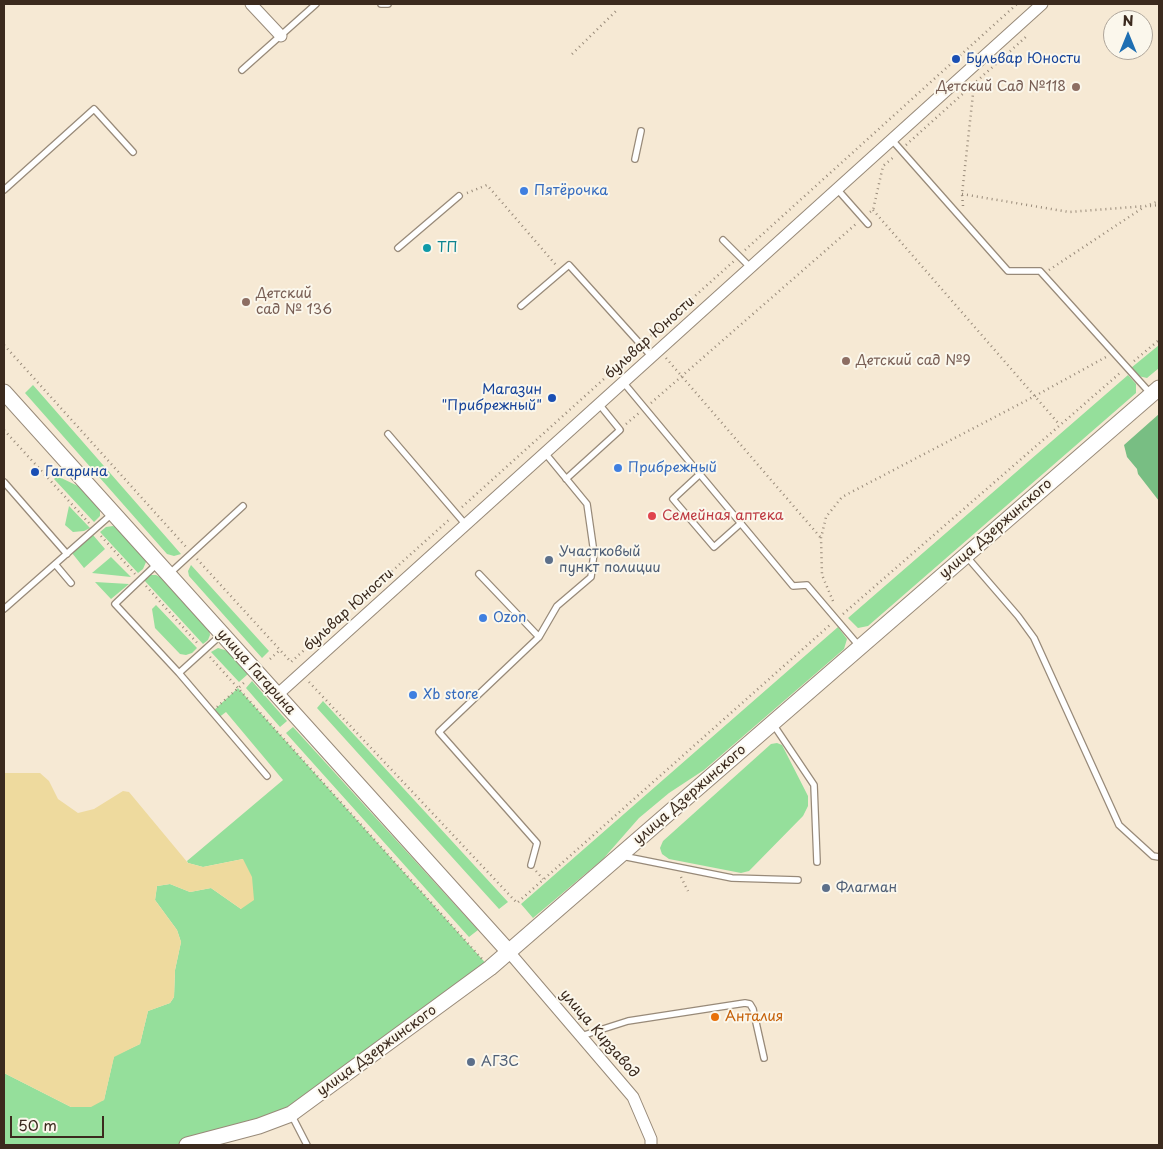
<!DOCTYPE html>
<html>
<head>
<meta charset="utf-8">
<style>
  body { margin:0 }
  #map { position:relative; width:1163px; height:1149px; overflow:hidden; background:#f6e9d4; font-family:"Playpen Sans",sans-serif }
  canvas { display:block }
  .frame { position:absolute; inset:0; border:5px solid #3b2a1e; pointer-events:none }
  .north { position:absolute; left:1103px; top:10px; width:50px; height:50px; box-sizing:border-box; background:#fbf7ec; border:1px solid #aea59a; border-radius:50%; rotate:0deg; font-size:14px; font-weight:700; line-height:20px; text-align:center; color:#3b2a1e }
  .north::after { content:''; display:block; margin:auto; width:18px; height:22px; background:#1f6fb2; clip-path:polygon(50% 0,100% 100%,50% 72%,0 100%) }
  .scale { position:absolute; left:10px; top:1116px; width:94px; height:22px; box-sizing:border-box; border:2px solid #3b2a1e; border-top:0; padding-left:6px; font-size:15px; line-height:18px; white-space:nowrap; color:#3b2a1e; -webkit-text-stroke:4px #fbf7ec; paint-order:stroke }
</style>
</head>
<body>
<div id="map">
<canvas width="1163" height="1149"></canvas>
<div class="frame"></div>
<div class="north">N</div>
<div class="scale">50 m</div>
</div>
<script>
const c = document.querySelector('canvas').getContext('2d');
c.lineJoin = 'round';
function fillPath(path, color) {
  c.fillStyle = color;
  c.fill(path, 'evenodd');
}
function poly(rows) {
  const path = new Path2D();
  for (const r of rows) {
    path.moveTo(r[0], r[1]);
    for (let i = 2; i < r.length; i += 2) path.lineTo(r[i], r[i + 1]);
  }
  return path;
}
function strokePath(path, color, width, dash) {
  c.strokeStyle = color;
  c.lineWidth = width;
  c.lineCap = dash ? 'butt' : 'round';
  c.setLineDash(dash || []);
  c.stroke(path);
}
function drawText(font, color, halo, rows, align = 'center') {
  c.font = font + ' "Playpen Sans",sans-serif';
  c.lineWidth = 4;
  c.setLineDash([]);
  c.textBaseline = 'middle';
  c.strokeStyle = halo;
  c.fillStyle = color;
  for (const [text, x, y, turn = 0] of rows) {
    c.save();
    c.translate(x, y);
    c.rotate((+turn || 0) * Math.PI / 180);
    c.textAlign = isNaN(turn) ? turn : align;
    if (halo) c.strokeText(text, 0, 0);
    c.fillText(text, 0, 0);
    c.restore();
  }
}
fillPath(poly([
  [1159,345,1159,368,1147,378,1138,376,1131,368],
  [1128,375,1136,384,1136,393,868,626,858,628,848,618],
  [33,385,181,554,174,556,167,554,25,393],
  [57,476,80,487,97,506,100,511,100,516,94,522,54,479],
  [69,506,90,528,84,531,73,532,65,525],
  [113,526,120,529,144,554,146,562,143,569,138,573,100,532,106,527],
  [93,535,105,549,84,568,72,553],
  [111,557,131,577,92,573],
  [191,565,269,651,262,658,189,576,188,571],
  [149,575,156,575,162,578,209,628,210,635,208,640,203,644,144,580],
  [95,582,129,584,111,599],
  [156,605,197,648,192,653,186,655,180,654,155,628,152,609],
  [838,627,847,639,844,649,704,770,669,793,639,818,603,859,533,918,521,904],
  [218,648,228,651,248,674,239,682,211,652],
  [252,681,287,721,280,727,246,688],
  [238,688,490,968,291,1114,187,1145,4,1145,4,1073,71,1107,104,1100,114,1056,140,1044,148,1011,170,1003,174,997,175,970,181,942,177,930,155,900,157,886,170,884,190,892,211,888,241,909,243,859,203,867,188,863,187,861,283,780,226,712,218,718,212,712],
  [323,701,508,902,499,909,317,708],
  [293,727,478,930,469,937,286,733],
  [777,743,782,745,808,796,808,806,803,816,749,871,741,873,669,859,662,854,660,848,663,841,771,744]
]), '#95df9b');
fillPath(poly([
  [1159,414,1159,501,1138,474,1137,469,1127,457,1124,445]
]), '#78be83');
fillPath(poly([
  [4,773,40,773,49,781,58,799,78,813,94,809,123,791,129,792,188,863,203,867,243,859,252,877,254,900,241,909,211,888,190,892,170,884,157,886,155,900,177,930,181,942,175,970,174,997,170,1003,148,1011,140,1044,114,1057,104,1100,91,1107,71,1107,4,1073]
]), '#eeda9e');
const lane = poly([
  [381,4,388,4],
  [242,70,316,4],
  [892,140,1008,271,1040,271,1151,394],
  [635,159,641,131],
  [837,189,868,224],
  [4,190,94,109,133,152],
  [723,240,750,267],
  [398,248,459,196],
  [521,306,569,265,652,357],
  [623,382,793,586,807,585,860,647],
  [388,434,466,525],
  [700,474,673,499,714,547,741,523],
  [566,479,620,430,599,404],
  [4,482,67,554],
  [967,557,1018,616,1034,638,1119,825,1153,856,1159,857],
  [158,563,115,604,179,673,222,634],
  [55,564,71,583],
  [169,574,243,506],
  [479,574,539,637,439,732,537,843,531,865],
  [4,609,113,513],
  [539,637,557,606,591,577,594,553,587,504,545,453],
  [179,673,267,776],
  [773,724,814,785,817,862],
  [622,856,732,878,798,880],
  [581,1036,628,1021,745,1003,750,1004,753,1009,764,1058],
  [291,1114,307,1145]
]);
const street = poly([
  [251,4,281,36],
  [277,695,1042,4],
  [509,952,633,1097,651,1139,651,1145]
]);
const secondary = poly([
  [4,392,509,952],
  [187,1145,259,1126,291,1114,490,968,1159,388]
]);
strokePath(lane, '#988a79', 8);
strokePath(street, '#988a79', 13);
strokePath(secondary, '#988a79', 17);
strokePath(poly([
  [572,54,617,10],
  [906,145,1028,35],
  [467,193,487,185,556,265],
  [962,194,1069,212,1146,206,1159,201],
  [963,206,962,194,974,85],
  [1150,206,1159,205],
  [873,210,1059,424],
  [870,212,873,210,883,166,895,156],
  [745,250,1017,4],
  [1049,270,1144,207],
  [647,339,734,261],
  [4,345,187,548],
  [666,358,821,538],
  [1134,361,1159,340],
  [651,403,856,224],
  [626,424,639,413],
  [4,430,89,523],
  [462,507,636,350],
  [101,536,136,575],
  [197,559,291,662,451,518],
  [146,586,199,645],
  [833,601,822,575,821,538,826,517,842,497,1035,396,1106,357],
  [843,614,1120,373],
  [210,657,482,959],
  [270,659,280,650],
  [309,682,517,903,831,624],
  [217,707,246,681],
  [536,871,543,879],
  [681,877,688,891]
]), '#988a79', 2.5, [1, 4]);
strokePath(lane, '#fff', 5.5);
strokePath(street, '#fff', 11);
strokePath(secondary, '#fff', 15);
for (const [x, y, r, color] of [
  [956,59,5,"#1a4fb4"],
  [1076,87,5,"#8d6e63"],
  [524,191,5,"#3f7fe0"],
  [427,248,5,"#0f9aa8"],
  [246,302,5,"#8d6e63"],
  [846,361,5,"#8d6e63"],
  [552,398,5,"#1a4fb4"],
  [618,468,5,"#3f7fe0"],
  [35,472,5,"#1a4fb4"],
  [652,516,5,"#e0444e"],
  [549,560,5,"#5c6f8a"],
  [483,618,5,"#3f7fe0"],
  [413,695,5,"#3f7fe0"],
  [826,888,5,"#5c6f8a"],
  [715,1017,5,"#e8710a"],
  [471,1062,5,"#5c6f8a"]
]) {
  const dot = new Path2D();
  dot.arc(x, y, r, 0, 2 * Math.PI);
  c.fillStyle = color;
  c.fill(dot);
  strokePath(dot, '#fbf7ec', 2);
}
drawText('14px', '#164399', '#fbf7ec', [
  ["Бульвар Юности",966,59],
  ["Магазин",542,390,"right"],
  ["\"Прибрежный\"",542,406,"right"],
  ["Гагарина",45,472]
], 'left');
drawText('14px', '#785e54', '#fbf7ec', [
  ["Детский Сад №118",1066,87,"right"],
  ["Детский",256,294],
  ["сад № 136",256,310],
  ["Детский сад №9",856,361]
], 'left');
drawText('14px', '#366cbe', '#fbf7ec', [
  ["Пятёрочка",534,191],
  ["Прибрежный",628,468],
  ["Ozon",493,618],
  ["Xb store",423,695]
], 'left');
drawText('14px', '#0d838f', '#fbf7ec', [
  ["ТП",437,248]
], 'left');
drawText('14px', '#3b2a1e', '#fbf7ec', [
  ["бульвар Юности",650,338,-42],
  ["улица Дзержинского",996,529,-41],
  ["бульвар Юности",349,610,-42],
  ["улица Гагарина",256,672,48],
  ["улица Дзержинского",690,795,-41],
  ["улица Кирзавод",599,1034,49],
  ["улица Дзержинского",377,1051,-36]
]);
drawText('14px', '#be3a42', '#fbf7ec', [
  ["Семейная аптека",662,516]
], 'left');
drawText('14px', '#4e5e75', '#fbf7ec', [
  ["Участковый",559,552],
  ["пункт полиции",559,568],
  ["Флагман",836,888],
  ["АГЗС",481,1062]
], 'left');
drawText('14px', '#c56008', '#fbf7ec', [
  ["Анталия",725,1017]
], 'left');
</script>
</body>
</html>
